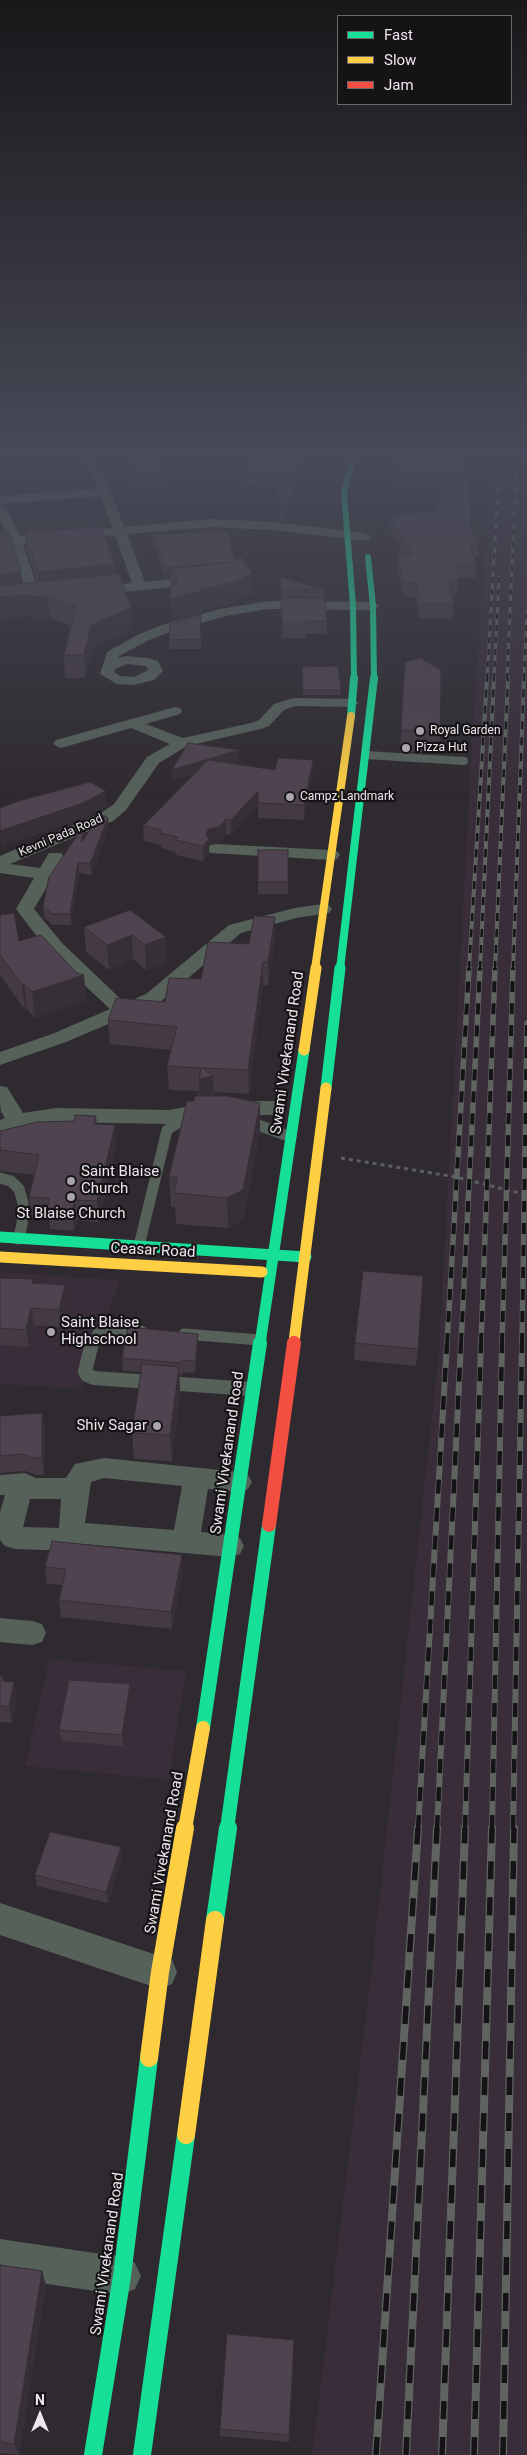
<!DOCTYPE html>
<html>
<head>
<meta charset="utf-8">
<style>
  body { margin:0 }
  #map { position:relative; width:527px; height:2455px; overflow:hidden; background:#2f2a2f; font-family:Roboto,sans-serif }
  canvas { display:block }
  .legend { position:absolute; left:337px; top:15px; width:175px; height:90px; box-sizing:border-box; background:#161316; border:1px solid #6c686c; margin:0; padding:6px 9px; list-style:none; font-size:15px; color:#ece7ec }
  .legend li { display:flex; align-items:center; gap:10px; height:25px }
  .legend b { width:25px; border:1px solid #6c686c }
  .north { position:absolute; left:15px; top:2390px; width:50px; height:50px; -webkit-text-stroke:4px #161316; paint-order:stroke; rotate:0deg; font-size:14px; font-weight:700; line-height:20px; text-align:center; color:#ece7ec }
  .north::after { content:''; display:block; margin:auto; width:18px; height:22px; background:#ece7ec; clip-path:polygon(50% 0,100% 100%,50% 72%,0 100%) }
</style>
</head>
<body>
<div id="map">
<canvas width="527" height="2455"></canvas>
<ul class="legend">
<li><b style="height:6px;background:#16e098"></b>Fast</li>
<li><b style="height:6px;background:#ffcf43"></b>Slow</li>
<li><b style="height:6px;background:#f24e42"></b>Jam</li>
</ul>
<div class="north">N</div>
</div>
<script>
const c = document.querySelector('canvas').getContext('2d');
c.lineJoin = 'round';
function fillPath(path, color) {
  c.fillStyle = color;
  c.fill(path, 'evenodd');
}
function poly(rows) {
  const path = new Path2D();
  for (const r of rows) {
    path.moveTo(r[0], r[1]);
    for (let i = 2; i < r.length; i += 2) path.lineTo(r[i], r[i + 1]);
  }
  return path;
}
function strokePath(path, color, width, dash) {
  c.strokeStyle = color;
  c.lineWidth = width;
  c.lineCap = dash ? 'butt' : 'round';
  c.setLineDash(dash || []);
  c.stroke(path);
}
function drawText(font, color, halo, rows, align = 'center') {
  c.font = font + ' Roboto,sans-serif';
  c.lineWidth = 4.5;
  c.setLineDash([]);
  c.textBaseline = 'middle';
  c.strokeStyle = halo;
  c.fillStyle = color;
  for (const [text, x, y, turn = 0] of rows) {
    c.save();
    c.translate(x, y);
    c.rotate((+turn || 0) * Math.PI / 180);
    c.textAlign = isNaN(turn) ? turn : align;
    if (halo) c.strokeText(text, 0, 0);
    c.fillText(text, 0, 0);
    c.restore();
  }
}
fillPath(poly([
  [492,454,527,454,527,2455,312,2455,371,1975,439,1351,471,760],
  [0,1272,120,1280,81,1389,0,1384],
  [49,1659,186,1671,169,1780,25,1766]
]), '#382d38');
strokePath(poly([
  [341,1158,456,1177,527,1195]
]), '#5a605c', 3, [4, 4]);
strokePath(poly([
  [361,454,406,456]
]), '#56615a', 6);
strokePath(poly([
  [366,755,464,761]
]), '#56615a', 8);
strokePath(poly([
  [247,1121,291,1137],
  [0,1178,11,1181,19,1189,23,1203,22,1225,18,1239],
  [139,1246,167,1130,179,1122,191,1119],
  [184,1334,260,1340],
  [92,1344,99,1332,110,1329,141,1331]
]), '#56615a', 11);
strokePath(poly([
  [92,1343,85,1371,87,1375,94,1378,251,1389]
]), '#56615a', 14);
fillPath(poly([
  [0,454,14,454,0,458,0,454],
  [80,454,92,454,111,492,124,527,211,519,273,522,365,533,371,537,365,541,273,530,211,527,127,534,145,582,203,576,210,580,203,584,93,595,88,594,86,591,88,588,132,583,115,535,23,544,41,599,39,602,29,602,11,545,0,546,0,538,9,537,0,520,0,504,6,508,20,536,112,528,101,496,0,504,0,496,98,489,80,454],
  [268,601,373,602,380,606,373,610,268,609,226,616,175,630,149,640,119,656,119,658,126,656,148,658,158,661,163,671,154,680,134,685,117,684,100,674,107,652,139,634,165,624,220,609,268,601],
  [127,664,146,666,148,670,134,677,120,676,114,672,115,669,127,664],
  [293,698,352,699,359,703,352,707,295,706,284,710,269,726,261,729,187,746,159,763,126,810,113,821,10,864,40,868,49,853,61,853,64,857,34,909,62,943,125,1003,146,994,229,925,295,908,323,904,329,905,332,909,329,913,296,918,241,933,160,1002,66,1042,0,1065,0,1052,52,1034,110,1009,48,951,19,913,16,909,34,878,0,873,0,856,101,813,114,804,147,757,170,744,131,728,61,748,56,746,53,743,56,740,175,707,180,708,182,711,180,714,146,724,183,738,251,723,259,720,274,704,293,698],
  [216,844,331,850,337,851,340,855,337,859,331,860,210,853,208,849,210,845,216,844],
  [0,1086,7,1087,23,1113,56,1108,169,1110,218,1101,275,1101,282,1103,285,1108,282,1113,275,1115,218,1115,169,1124,56,1122,20,1127,0,1134,0,1120,5,1118,0,1110,0,1086],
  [104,1458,239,1472,248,1475,252,1482,248,1489,239,1492,208,1489,201,1532,230,1535,240,1538,244,1546,240,1554,230,1557,84,1544,70,1551,15,1549,5,1546,0,1540,0,1512,5,1495,0,1495,0,1475,25,1473,36,1478,66,1478,75,1464,104,1458],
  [104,1478,182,1486,174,1530,85,1523,91,1482,104,1478],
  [30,1499,61,1499,59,1528,23,1527,30,1499],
  [0,1618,32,1621,42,1624,46,1633,42,1642,32,1645,0,1642,0,1618],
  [0,1903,172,1960,177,1972,172,1984,160,1989,0,1935,0,1903],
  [0,2239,122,2257,135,2263,141,2276,135,2289,122,2295,0,2277,0,2239]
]), '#56615a');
strokePath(poly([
  [368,557,373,606,374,679],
  [354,679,353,605,344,493,354,454]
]), '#16e098', 6);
strokePath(poly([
  [351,716,354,678],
  [340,969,374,678]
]), '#16e098', 8);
strokePath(poly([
  [326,1088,340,968],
  [0,1237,306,1257],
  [260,1344,304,1050]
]), '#16e098', 11);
strokePath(poly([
  [203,1728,260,1343],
  [227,1829,269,1525]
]), '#16e098', 14);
strokePath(poly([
  [215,1920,228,1828],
  [93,2455,122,2276,149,2058],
  [142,2455,186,2135]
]), '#16e098', 18);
strokePath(poly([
  [315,969,351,716]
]), '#ffcf43', 8);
strokePath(poly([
  [304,1050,316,968],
  [0,1257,262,1272],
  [294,1342,326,1088]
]), '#ffcf43', 11);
strokePath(poly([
  [185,1829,203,1728]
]), '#ffcf43', 14);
strokePath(poly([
  [149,2058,160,1972,185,1828],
  [186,2135,215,1920]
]), '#ffcf43', 18);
strokePath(poly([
  [294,1344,294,1342]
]), '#f24e42', 11);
strokePath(poly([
  [269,1525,294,1343]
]), '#f24e42', 14);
const railFar4 = poly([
  [487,679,500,454],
  [494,679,499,577],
  [507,679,517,454],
  [524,679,527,611]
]);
const railFar3 = poly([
  [469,969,487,678],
  [480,969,494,678],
  [495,969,508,678],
  [513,969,524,678]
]);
const railFar2 = poly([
  [447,1344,469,968],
  [461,1344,480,968],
  [481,1344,495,968],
  [502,1344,513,968],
  [522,1344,527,1023]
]);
const railFar1 = poly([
  [418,1829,447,1343],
  [437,1829,461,1343],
  [465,1829,481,1343],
  [492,1829,502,1343],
  [513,1829,522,1343]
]);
const rail = poly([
  [376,2455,418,1828],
  [406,2455,437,1828],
  [442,2455,465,1828],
  [474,2455,492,1828],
  [503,2455,514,1828]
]);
strokePath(railFar4, '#5f6461', 3);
strokePath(railFar3, '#5f6461', 4);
strokePath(railFar2, '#5f6461', 5.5);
strokePath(railFar1, '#5f6461', 6);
strokePath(rail, '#5f6461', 8);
strokePath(railFar4, '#161316', 2, [6]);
strokePath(railFar3, '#161316', 2.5, [8]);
strokePath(railFar2, '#161316', 4, [11]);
strokePath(railFar1, '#161316', 4.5, [14]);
strokePath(rail, '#161316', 5.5, [18]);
fillPath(poly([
  [123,454,165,477,166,485,135,487,124,460],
  [258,454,310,454,283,521,281,521,277,486,243,484,243,476],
  [392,454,443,454,470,528,479,543,478,556,474,556,476,564,475,578,458,578,457,594,454,594,454,597,452,597,454,604,452,618,419,618,416,597,404,597,397,568,398,555,404,555,390,528,391,515,438,511,438,487,394,486,392,460],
  [0,531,23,583,37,582,27,551,25,532,115,574,132,630,92,647,85,678,65,678,64,655,71,626,50,618,33,619,32,616,0,619],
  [152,535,233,556,252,594,235,603,201,610,201,612,171,620,170,599,171,577,166,578,153,545],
  [280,577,323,589,323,598,327,621,327,634,306,634,306,638,282,638],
  [201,615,201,649,169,649,169,640],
  [405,662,440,732,438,753,400,751],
  [302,667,341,690,340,695,303,695],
  [239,750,239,760,229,763,275,770,313,760,312,775,304,820,258,818,258,806,231,835,226,834,219,842,209,844,209,854,203,861,176,855,175,852,161,848,161,845,144,841,143,826,195,774,172,781,172,770],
  [109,829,91,875,79,873,71,925,53,925,44,918,43,906,86,835,85,838],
  [258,850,288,882,288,894,258,894],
  [130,910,167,962,146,970,133,959,109,970,86,952,84,927],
  [0,915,19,941,77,973,86,1000,35,1018,27,1009,25,1010,0,975],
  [275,940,268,985,263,985,249,1094,214,1092,214,1096,260,1103,260,1133,243,1221,228,1228,176,1224,175,1207,171,1207,169,1177,194,1101,199,1096,199,1091,169,1090,167,1066,171,1050,110,1044,108,1020,165,1002,201,979,249,944],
  [96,1116,97,1124,117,1146,99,1222,77,1220,74,1231,50,1229,49,1219,31,1218,29,1197,34,1175,1,1171,0,1172,0,1131,74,1121],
  [0,1278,34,1283,67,1302,62,1327,34,1325,29,1347,0,1345],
  [198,1334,198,1346,195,1373,183,1372,182,1375,179,1375,180,1393,172,1461,134,1459,132,1433,141,1372,123,1371,122,1358],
  [355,1343,418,1349,416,1366,354,1360],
  [42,1413,45,1430,44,1475,35,1475,25,1471,0,1473,0,1416],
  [45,1567,183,1572,172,1629,61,1617,59,1600,62,1585,47,1584],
  [0,1676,4,1681,14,1682,17,1698,12,1723,0,1722],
  [131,1696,123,1746,61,1741,59,1730],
  [122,1858,108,1903,37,1886,35,1875],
  [0,2265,42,2271,46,2286,19,2455,0,2453],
  [294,2340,289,2442,220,2436,220,2429]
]), '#433a43');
fillPath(poly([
  [307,454,310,454,283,521,283,513],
  [233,562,175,577,171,569,171,577,166,578,166,568],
  [115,564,116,584,40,592,38,572],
  [21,572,24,593,0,597,0,575],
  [252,574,252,594,235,603,201,610,201,612,171,620,170,599,201,589],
  [30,595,32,616,0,619,0,597],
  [48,596,50,618,33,619,31,597],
  [131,608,132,630,92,647,85,678,84,655,91,625],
  [239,750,239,760,172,781,172,770],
  [313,760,312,775,304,820,304,805],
  [106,791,108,806,85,818,1,847,0,831],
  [258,791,258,806,231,835,231,820],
  [108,818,109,829,91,875,90,864],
  [226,819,226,834,219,842,209,844,209,854,203,861,203,846,208,829],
  [85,824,86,835,82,854,81,843],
  [78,862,79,873,71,925,70,914],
  [275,917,275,940,268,985,268,962],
  [132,935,133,959,109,970,107,945],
  [166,937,167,962,146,970,145,945],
  [263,962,263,985,249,1094,248,1070],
  [84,975,86,1000,35,1018,32,992],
  [24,984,27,1009,25,1010,22,985],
  [213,1076,214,1100,200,1102,199,1079],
  [0,1103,2,1117,0,1117],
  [260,1103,260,1133,243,1221,228,1228,227,1198],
  [115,1125,117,1146,99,1222,97,1201],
  [75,1200,77,1220,74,1231,72,1210],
  [65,1285,67,1302,62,1327,59,1310],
  [31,1308,34,1325,29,1347,26,1330],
  [198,1334,198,1346,195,1373,195,1361],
  [179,1367,180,1393,172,1461,170,1435],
  [42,1413,45,1430,44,1475,42,1458],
  [182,1555,183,1572,172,1629,171,1612],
  [14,1682,17,1698,12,1723,9,1707],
  [130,1684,131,1696,123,1746,122,1735],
  [121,1847,122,1858,108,1903,106,1892],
  [42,2271,46,2286,19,2455,14,2444]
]), '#372f37');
const building = poly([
  [124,454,155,454,165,477,135,479,124,454],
  [258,454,307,454,283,513,281,513,277,478,243,476,251,457,256,457,258,454],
  [393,454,443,454,443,455,469,456,470,528,479,543,470,543,476,564,454,565,458,580,454,580,455,583,449,583,454,604,420,604,417,583,404,583,398,555,412,555,391,515,439,511,439,474,395,474,393,454],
  [101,527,115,564,38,572,25,532,101,527],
  [0,531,9,531,21,572,0,575,0,531],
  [229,531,233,556,236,560,233,562,166,568,152,535,229,531],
  [241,557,252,574,235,582,201,589,201,591,170,599,171,585,178,583,171,569,233,562,241,557],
  [119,574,131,608,91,625,84,655,64,655,76,607,48,596,31,597,30,595,0,597,0,586,119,574],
  [280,577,323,589,281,590,280,577],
  [281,597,325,598,327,621,306,621,306,624,282,624,281,597],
  [201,615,200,639,169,640,170,624,201,615],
  [420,658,441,670,440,732,401,730,405,662,420,658],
  [338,666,341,690,303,690,302,667,338,666],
  [188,743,239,750,172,770,188,743],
  [278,758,313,760,304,805,258,803,258,791,231,820,226,819,219,827,208,829,206,835,209,839,203,846,175,840,178,837,160,833,163,830,143,826,208,760,275,770,278,758],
  [90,782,106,791,83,803,0,831,0,808,19,801,90,782],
  [104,816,108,818,90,864,78,862,70,914,52,914,43,906,49,877,85,824,81,843,98,818,104,816],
  [258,850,288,850,288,882,258,882,258,850],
  [130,910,166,937,145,945,132,935,107,945,84,927,130,910],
  [14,913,19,941,41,935,77,973,84,975,32,992,24,984,22,985,0,955,0,915,14,913],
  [254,916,275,917,268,962,263,962,248,1070,202,1068,213,1076,199,1079,201,1068,167,1066,177,1027,108,1020,116,998,165,1002,169,978,201,979,208,942,249,944,254,916],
  [195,1096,227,1096,260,1103,243,1190,227,1198,174,1193,177,1177,169,1177,187,1101,194,1101,195,1096],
  [75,1115,96,1116,94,1124,115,1125,97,1201,75,1200,72,1210,47,1208,50,1198,29,1197,39,1155,0,1150,0,1131,37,1122,74,1121,75,1115],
  [363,1271,423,1276,418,1349,355,1343,363,1271],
  [0,1278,33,1279,32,1283,65,1285,59,1310,31,1308,26,1330,0,1328,0,1278],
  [128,1327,198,1334,195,1361,182,1360,182,1363,122,1358,128,1327],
  [142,1364,179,1367,170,1435,132,1433,142,1364],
  [42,1413,42,1458,32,1458,22,1454,0,1456,0,1416,42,1413],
  [52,1541,182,1555,171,1612,59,1600,66,1569,45,1567,52,1541],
  [0,1676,3,1676,2,1681,14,1682,9,1707,0,1706,0,1676],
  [69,1680,130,1684,122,1735,59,1730,69,1680],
  [50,1832,121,1847,106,1892,35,1875,50,1832],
  [0,2265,42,2271,14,2444,0,2442,0,2265],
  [227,2334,294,2340,289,2435,220,2429,227,2334]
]);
fillPath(building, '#4e434e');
strokePath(building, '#372f37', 1);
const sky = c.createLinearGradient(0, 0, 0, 798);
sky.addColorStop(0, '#1a171a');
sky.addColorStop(0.57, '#474a58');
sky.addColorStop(1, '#474a5800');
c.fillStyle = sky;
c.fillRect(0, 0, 527, 798);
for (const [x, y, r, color] of [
  [420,731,5,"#aaa5aa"],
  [406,748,5,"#aaa5aa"],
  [290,797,5,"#aaa5aa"],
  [71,1181,5,"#aaa5aa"],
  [71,1197,5,"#aaa5aa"],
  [51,1332,5,"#aaa5aa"],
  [157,1426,5,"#aaa5aa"]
]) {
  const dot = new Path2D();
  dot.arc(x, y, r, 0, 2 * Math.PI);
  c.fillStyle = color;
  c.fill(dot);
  strokePath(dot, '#161316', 2);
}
drawText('12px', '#ece7ec', '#161316', [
  ["Royal Garden",430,731],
  ["Pizza Hut",416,748],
  ["Campz Landmark",300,797]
], 'left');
drawText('12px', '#ece7ec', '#161316', [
  ["Kevni Pada Road",61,836,-23]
]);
drawText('15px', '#ece7ec', '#161316', [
  ["Swami Vivekanand Road",288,1053,-82],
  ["Ceasar Road",153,1251,3],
  ["Swami Vivekanand Road",228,1453,-82],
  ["Swami Vivekanand Road",165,1853,-80],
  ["Swami Vivekanand Road",108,2254,-82]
]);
drawText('15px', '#ece7ec', '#161316', [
  ["Saint Blaise",81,1172],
  ["Church",81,1189],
  ["St Blaise Church",71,1214,"center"],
  ["Saint Blaise",61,1323],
  ["Highschool",61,1340],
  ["Shiv Sagar",147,1426,"right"]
], 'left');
</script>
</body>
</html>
